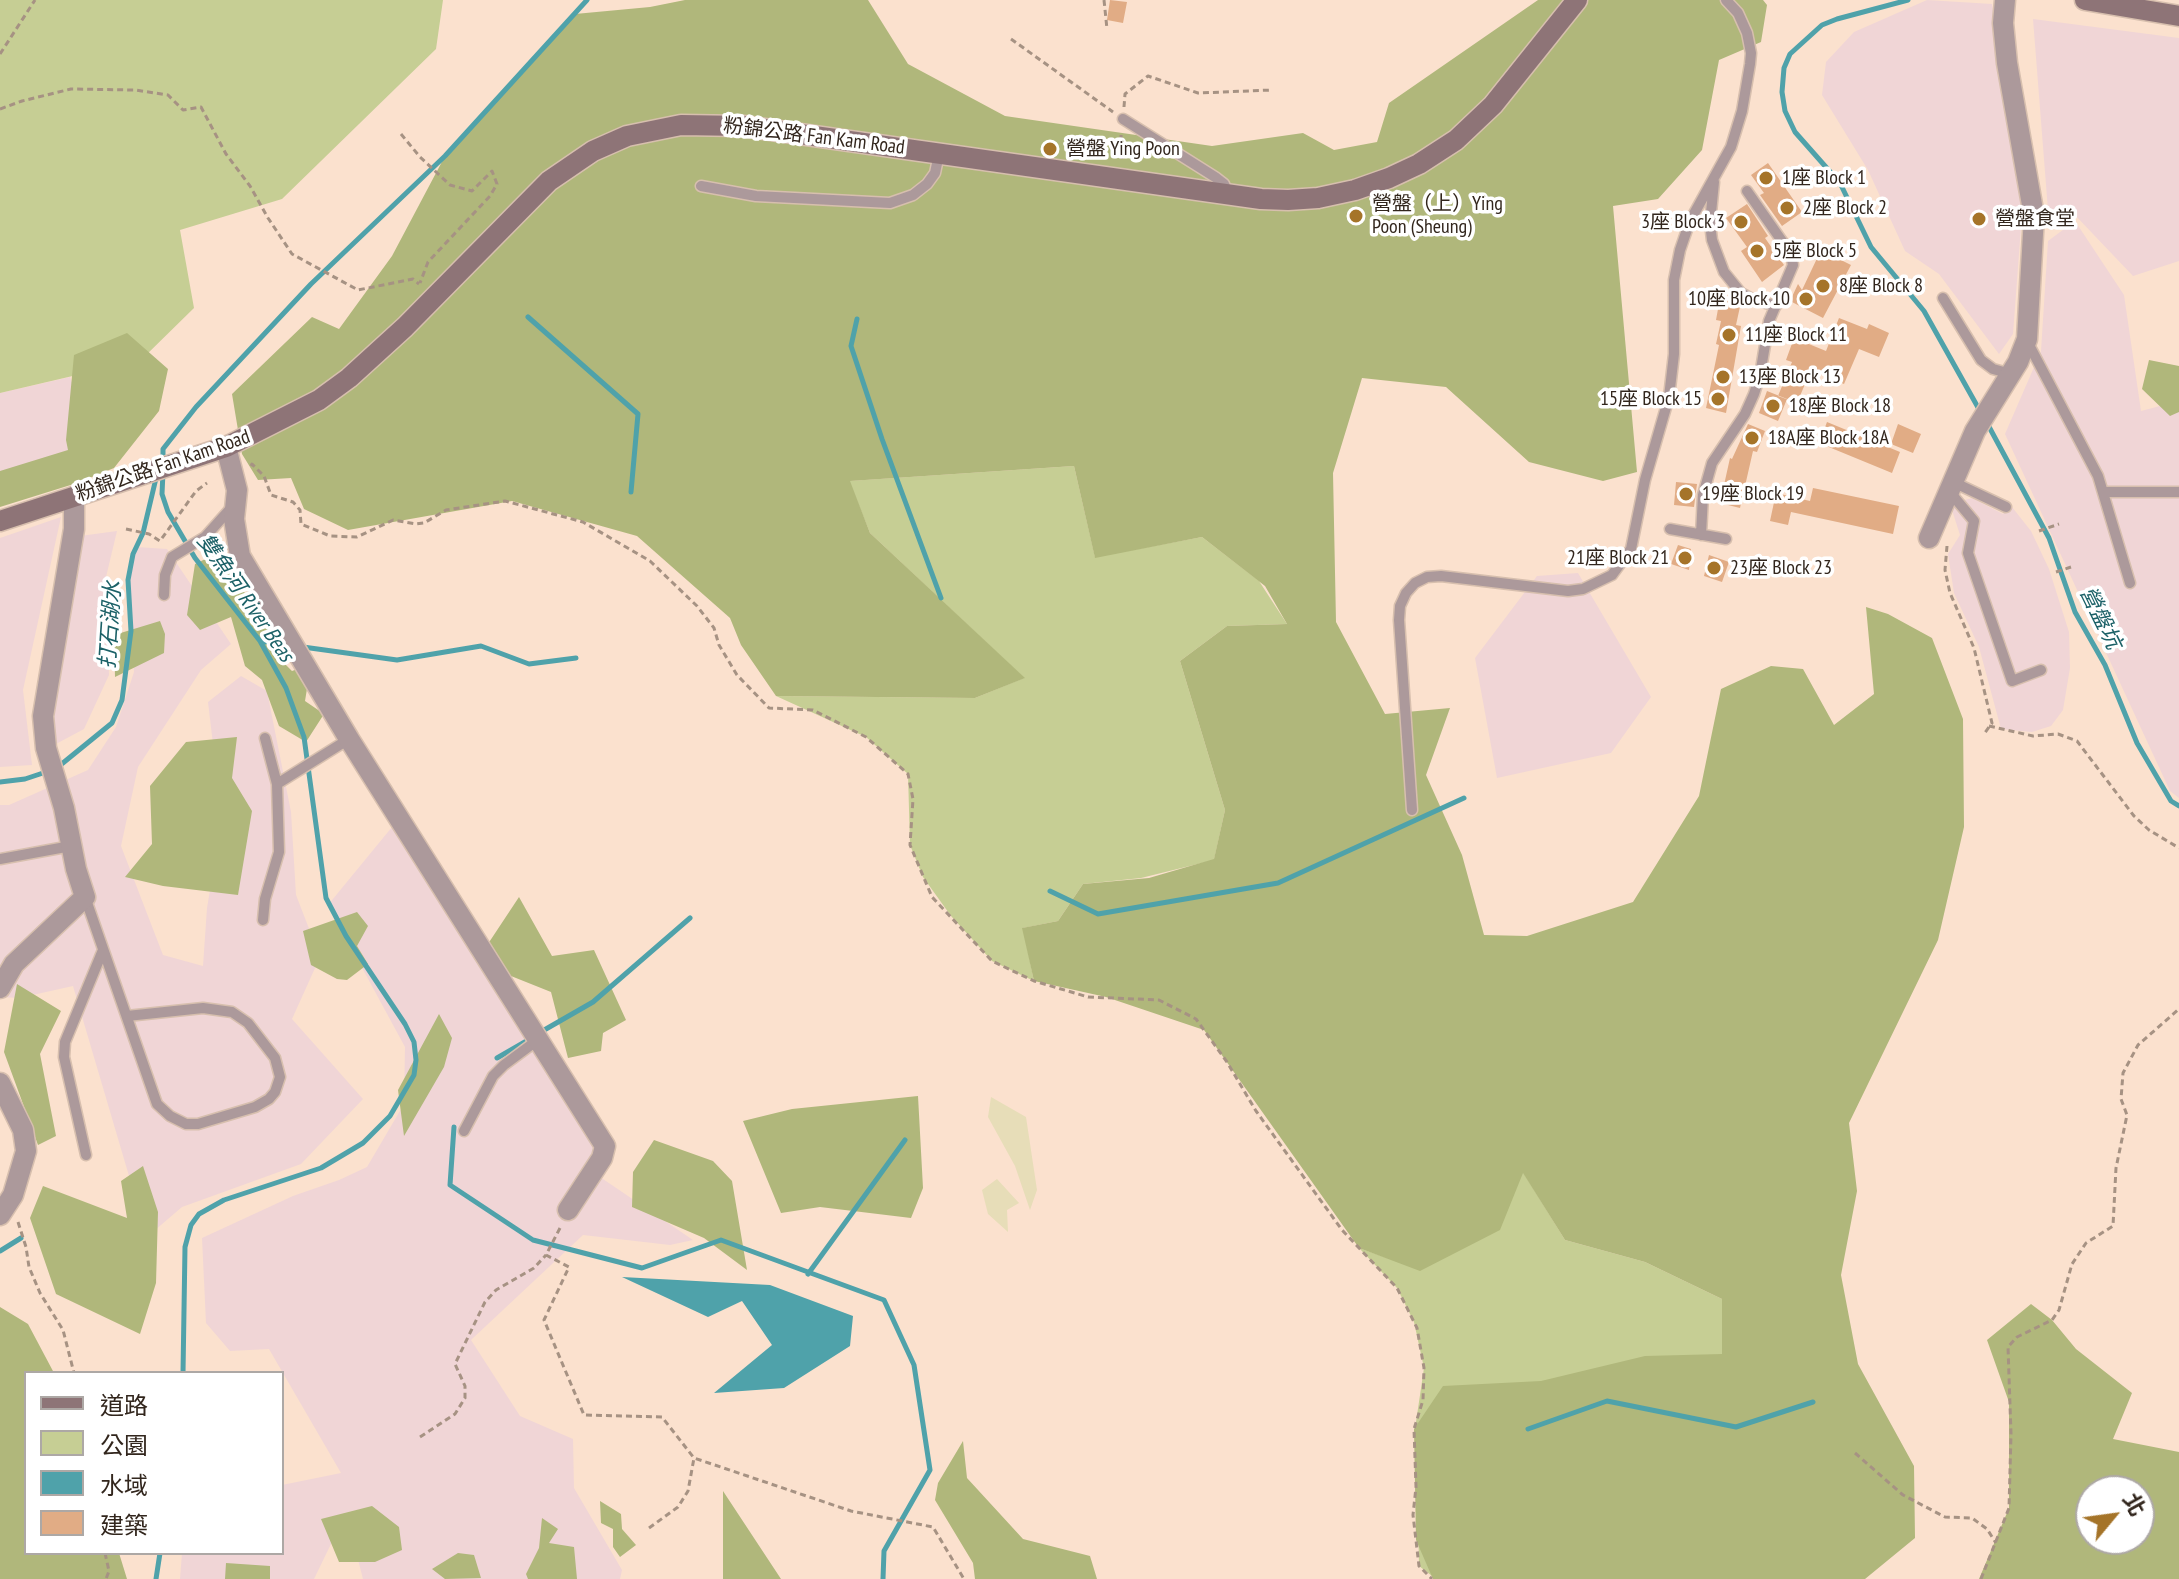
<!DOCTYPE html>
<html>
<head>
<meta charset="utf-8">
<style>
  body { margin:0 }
  #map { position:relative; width:2179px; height:1579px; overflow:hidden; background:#fbe1ce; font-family:"PT Sans Narrow","Noto Sans TC",sans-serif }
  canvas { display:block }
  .legend { position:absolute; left:24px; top:1371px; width:260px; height:184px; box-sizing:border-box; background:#fff; border:2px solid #ada8a5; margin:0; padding:10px 14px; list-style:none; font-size:24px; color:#32261d }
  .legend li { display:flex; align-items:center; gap:16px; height:40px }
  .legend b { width:40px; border:2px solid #ada8a5 }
  .north { position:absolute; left:2075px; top:1475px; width:80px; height:80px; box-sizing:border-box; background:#fff; border:2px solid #ada8a5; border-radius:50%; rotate:61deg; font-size:22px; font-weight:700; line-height:32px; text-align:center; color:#32261d }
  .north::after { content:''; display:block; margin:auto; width:28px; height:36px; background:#a57429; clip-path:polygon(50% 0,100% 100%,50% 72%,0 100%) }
</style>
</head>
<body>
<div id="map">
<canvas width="2179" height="1579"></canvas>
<ul class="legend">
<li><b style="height:10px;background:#8e7477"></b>道路</li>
<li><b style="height:22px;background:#c6ce94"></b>公園</li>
<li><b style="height:22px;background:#4fa2aa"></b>水域</li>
<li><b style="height:22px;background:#e1ac85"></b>建築</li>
</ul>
<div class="north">北</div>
</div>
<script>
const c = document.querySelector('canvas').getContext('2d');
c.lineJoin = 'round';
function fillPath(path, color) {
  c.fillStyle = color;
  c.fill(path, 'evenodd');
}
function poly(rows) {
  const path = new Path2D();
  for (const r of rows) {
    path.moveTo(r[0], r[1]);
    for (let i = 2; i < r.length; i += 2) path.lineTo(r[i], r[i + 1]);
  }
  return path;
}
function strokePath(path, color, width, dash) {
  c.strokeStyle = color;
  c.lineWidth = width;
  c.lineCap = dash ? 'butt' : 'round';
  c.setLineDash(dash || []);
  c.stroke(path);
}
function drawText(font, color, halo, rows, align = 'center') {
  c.font = font + ' "PT Sans Narrow","Noto Sans TC",sans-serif';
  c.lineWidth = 7;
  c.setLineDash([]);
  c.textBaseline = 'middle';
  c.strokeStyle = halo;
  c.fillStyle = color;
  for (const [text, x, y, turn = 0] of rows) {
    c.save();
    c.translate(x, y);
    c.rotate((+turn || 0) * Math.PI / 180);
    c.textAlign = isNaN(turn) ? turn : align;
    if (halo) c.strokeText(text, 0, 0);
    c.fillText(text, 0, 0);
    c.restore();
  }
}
fillPath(poly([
  [1927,0,1992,4,2023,200,2013,334,1999,354,1939,274,1905,251,1868,170,1822,95,1826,62,1854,32],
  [2033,19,2179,38,2179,261,2133,276,2073,213,2049,223],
  [2075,221,2124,295,2141,411,2179,401,2179,798,2170,791,2005,434,2041,351,2048,241],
  [70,377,100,468,0,501,0,393],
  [1972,498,2003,514,2008,502,2031,531,2049,569,2069,632,2070,668,2063,710,2051,726,2032,732,2001,729,1979,647,1954,593,1948,554,1960,535,1952,510,1954,503],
  [61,517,23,690,32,765,0,767,0,538],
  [117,531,106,577,109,675,84,729,54,745,51,704,80,536],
  [136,547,167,549,231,644,201,670,138,767,121,846,163,955,203,966,207,908,222,820,208,702,241,676,267,691,291,812,296,895,320,957,292,1019,363,1099,301,1164,182,1207,147,1237,73,986,19,998,0,997,0,805,9,805,88,770,116,727,134,672,128,582],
  [1578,573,1651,697,1611,753,1497,778,1475,658,1537,576],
  [406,810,612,1149,600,1177,693,1240,670,1245,583,1235,471,1340,520,1416,573,1439,574,1488,622,1570,620,1579,363,1579,346,1513,314,1579,180,1579,182,1553,282,1553,282,1485,341,1473,269,1349,230,1351,206,1323,202,1238,293,1196,339,1180,367,1167,404,1104,405,1047,328,905]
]), '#f0d5d6');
fillPath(poly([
  [0,0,443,0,436,49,282,199,180,230,194,308,141,360,0,393],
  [1074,466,1095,557,1202,537,1259,581,1287,624,1227,626,1180,661,1225,810,1214,860,1141,878,1083,884,1058,921,1023,928,1034,981,992,961,951,916,923,877,910,845,908,774,866,737,776,696,975,698,1024,678,870,533,849,481],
  [1523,1172,1565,1240,1645,1262,1722,1299,1723,1354,1436,1579,1419,1566,1416,1422,1424,1368,1414,1322,1397,1288,1359,1248,1421,1270]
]), '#c6ce94');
fillPath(poly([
  [685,0,868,0,908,64,1005,116,1212,146,1303,133,1334,150,1377,142,1389,103,1538,0,1763,0,1767,5,1761,42,1719,60,1702,150,1658,199,1613,206,1637,472,1603,481,1529,462,1446,387,1362,378,1333,473,1336,622,1385,714,1450,708,1426,775,1462,855,1484,935,1527,936,1633,902,1699,796,1721,689,1771,666,1803,669,1834,725,1874,694,1866,607,1888,614,1932,638,1963,719,1964,827,1938,940,1849,1123,1857,1191,1841,1275,1858,1364,1914,1466,1915,1538,1865,1579,1433,1579,1416,1540,1414,1429,1443,1386,1541,1381,1645,1356,1722,1354,1722,1299,1645,1262,1565,1240,1523,1173,1500,1230,1420,1271,1359,1248,1204,1030,1106,997,1034,981,1022,928,1058,921,1083,884,1149,878,1214,859,1225,810,1180,661,1227,626,1287,624,1265,586,1202,537,1095,558,1074,466,850,481,870,533,1025,678,975,698,776,696,741,645,730,618,637,536,512,501,348,530,304,509,291,478,258,480,242,454,232,394,312,317,339,329,392,256,445,156,575,14,650,7],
  [127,333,168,369,159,411,114,468,77,483,0,507,0,471,68,450,66,440,74,355],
  [2149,360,2179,366,2179,412,2170,416,2142,389],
  [218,553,271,632,304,650,281,660,292,671,311,664,305,701,324,714,306,742,279,726,262,680,245,666,231,617,200,630,187,615,195,564],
  [160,621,165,634,164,653,115,677,114,635],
  [237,737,232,778,252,811,238,895,163,886,125,877,152,844,150,786,186,742],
  [519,897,552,956,594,950,626,1020,603,1033,601,1051,568,1058,551,992,476,962],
  [357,912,368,926,357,946,368,964,347,980,337,979,311,965,303,931],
  [17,984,61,1011,40,1054,56,1136,38,1145,4,1052],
  [439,1014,452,1038,444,1067,404,1136,398,1090],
  [918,1096,923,1188,911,1218,820,1207,781,1213,743,1121,792,1109],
  [654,1140,713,1161,732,1181,747,1270,704,1238,632,1207,633,1172],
  [143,1166,158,1212,156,1283,140,1334,56,1294,30,1218,43,1186,127,1218,121,1181],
  [2031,1304,2052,1320,2076,1349,2132,1393,2113,1439,2179,1452,2179,1579,1979,1579,2009,1508,2009,1402,1987,1340],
  [2091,1491,2139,1491,2139,1539,2091,1539],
  [0,1307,28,1324,54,1373,26,1373,26,1553,119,1553,127,1579,0,1579],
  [963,1441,967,1478,1023,1539,1090,1556,1097,1579,975,1579,973,1563,935,1500,938,1483],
  [723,1491,781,1579,723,1579],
  [600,1501,621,1514,622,1529,636,1545,620,1557,613,1547,613,1529,601,1523],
  [372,1506,399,1527,402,1550,375,1562,339,1562,321,1519],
  [542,1518,558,1529,549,1543,574,1547,577,1579,528,1579,526,1574,539,1548],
  [458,1553,474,1555,481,1578,445,1579,432,1569],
  [226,1563,270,1566,270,1579,225,1579]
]), '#b0b77b');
fillPath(poly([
  [991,1097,1026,1117,1037,1190,1030,1210,1015,1166,988,1117],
  [997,1179,1019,1203,1007,1210,1008,1232,988,1214,982,1190]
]), '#e7ddb8');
fillPath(poly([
  [622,1277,770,1285,853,1316,850,1346,784,1388,714,1393,772,1345,742,1301,708,1317]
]), '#4fa2aa');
strokePath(poly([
  [1908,0,1837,19,1822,25,1790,54,1784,68,1782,92,1785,111,1795,132,1840,183,1871,247,1924,311,1980,411],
  [528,317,638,414,631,492],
  [857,319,851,346,882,439,941,598],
  [1987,423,2049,538,2075,612,2105,665,2137,743,2171,801,2179,806],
  [163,462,163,449,196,407,311,284,445,156,587,0],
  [163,472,162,494,168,512,195,558,260,641,286,688,304,737,326,898,346,936,405,1024,414,1042,416,1060,414,1075,390,1116,363,1143,321,1168,224,1200,199,1214,191,1225,185,1247,183,1373],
  [260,641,285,644],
  [303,647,397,660,481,646,529,664,576,658],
  [58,767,112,723,122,700,131,631,128,580,133,554,143,533,157,474],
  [0,782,25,779,49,771],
  [1050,891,1098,914,1278,883,1464,798],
  [539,1033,593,1002,690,918],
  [497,1058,530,1039],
  [454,1127,450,1185,533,1240,642,1268,721,1240,884,1300,914,1365,930,1470,884,1551,883,1579],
  [0,1251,21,1238],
  [808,1274,905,1140],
  [1528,1429,1607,1401,1736,1427,1813,1402],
  [156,1579,160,1553]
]), '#4fa2aa', 5);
fillPath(poly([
  [1110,0,1127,2,1123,23,1107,20],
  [1768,163,1802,212,1782,226,1760,195,1764,193,1751,175],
  [1747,204,1768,236,1765,238,1784,265,1762,282,1741,251,1747,247,1726,218],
  [1821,250,1851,265,1823,318,1790,301,1798,284,1802,290],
  [1720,298,1741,302,1736,325,1741,326,1726,413,1706,408,1719,345,1716,344,1721,321,1716,320],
  [1839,318,1867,329,1869,324,1889,333,1879,357,1859,349,1844,384,1811,370,1797,403,1778,396,1792,362,1786,360,1794,338,1826,351],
  [1767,391,1787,399,1778,421,1759,413],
  [1827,422,1900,452,1892,473,1819,443],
  [1748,424,1765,431,1757,452,1753,451,1740,508,1720,503,1730,458,1732,459],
  [1898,424,1921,434,1913,453,1891,444],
  [1676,482,1697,484,1694,507,1674,505],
  [1813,488,1899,506,1893,534,1791,512,1788,525,1770,521,1776,493,1810,501],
  [1678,545,1691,549,1689,570,1671,564],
  [1709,555,1729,562,1722,582,1704,576]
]), '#e1ac85');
const lane = poly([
  [1123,119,1215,177,1224,184,1228,194],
  [1714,182,1710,223,1712,240,1724,272,1741,293,1752,299,1776,306],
  [701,186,756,196,890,203,913,195,927,184,935,173,939,154],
  [1943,298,1981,360,1993,369,2011,374],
  [2027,341,2098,476,2130,583],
  [1953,482,2006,507],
  [1949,491,1974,521,1968,553,2012,681,2041,670],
  [2104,492,2179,492],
  [1670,529,1726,539],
  [1701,535,1703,495,1712,463,1745,414,1754,394,1760,375,1769,321,1793,265,1791,254,1747,191],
  [164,595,165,575,172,557,205,537,231,508],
  [277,784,349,739],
  [1412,810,1399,620,1400,606,1406,593,1415,583,1427,577,1441,576,1568,591,1583,589,1612,575,1631,549,1645,480,1669,397,1674,354,1674,280,1680,250,1690,221,1731,147,1742,111,1750,64,1751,53,1747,33,1738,13,1726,0],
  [0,859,71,846],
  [85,897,157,1104,170,1116,186,1124,198,1124,255,1107,269,1099,275,1092,280,1077,275,1058,248,1023,232,1012,203,1008,127,1016],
  [263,920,265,899,279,852,277,784,265,738],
  [464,1131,493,1076,504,1065,539,1039],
  [86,1155,64,1057,65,1042,103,950]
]);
const street = poly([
  [226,447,237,490,234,519,240,556,349,739,605,1146,602,1158,568,1210],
  [1929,538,1975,431,2018,362,2027,339,2034,216,2007,63,2003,23,2005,0],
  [0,988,14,964,85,897,76,869,64,808,46,748,43,716,74,529,74,497],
  [0,1083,23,1130,26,1151,13,1195,0,1215]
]);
const secondary = poly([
  [2085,0,2179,16],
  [0,521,226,447,319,400,349,378,405,327,549,181,593,151,627,136,681,125,743,126,1261,199,1288,200,1318,198,1355,190,1389,178,1419,164,1456,140,1493,105,1577,0]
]);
strokePath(lane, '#d7bfae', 13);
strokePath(street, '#d7bfae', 23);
strokePath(secondary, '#d7bfae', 23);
strokePath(poly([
  [1104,0,1107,29],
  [1011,39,1113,112],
  [0,54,35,0],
  [1124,107,1125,94,1148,76,1198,93,1272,90],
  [0,109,22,101,71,89,135,90,168,95,183,110,201,107,226,154,250,186,268,218,292,254,358,290,413,279,419,284],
  [401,134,420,157,450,185,472,191,492,171,497,184,490,196,428,262,420,283],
  [1121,135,1122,159],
  [251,466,252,464,264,476,271,495,293,502,300,510,301,524,330,536,357,537,393,520,416,524,424,523,446,510,505,501,583,522,650,561,697,606,714,628,719,645,737,675,769,708,813,710,866,737,908,774,913,799,910,845,932,897,992,961,1034,981,1088,997,1159,1000,1196,1019,1227,1062,1256,1111,1342,1230,1397,1288,1417,1328,1424,1368,1423,1400,1414,1429,1416,1487,1413,1515,1419,1566,1432,1579],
  [126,529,149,534,160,541,196,491,207,483],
  [2039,531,2059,524],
  [1947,546,1945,570,1950,593,1974,648,1992,723,1984,734],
  [2056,572,2071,567],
  [1989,726,2033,736,2058,734,2077,741,2134,816,2149,830,2179,848],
  [18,1222,26,1247,29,1267,40,1293,63,1330,74,1373],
  [560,1228,546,1255,569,1267,544,1320,584,1415,662,1417,694,1458,851,1511,933,1527,964,1579],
  [420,1437,455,1414,465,1398,465,1386,455,1364,485,1302,496,1290,534,1268,546,1255],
  [1855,1453,1903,1495,1945,1517,1972,1518,1987,1529,1996,1543],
  [649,1528,678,1507,688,1491,694,1458],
  [105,1553,109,1571,106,1579],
  [1981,1579,2009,1508,2011,1434,2008,1347,2017,1337,2052,1320,2059,1310,2072,1264,2086,1243,2113,1226,2116,1168,2127,1115,2121,1099,2123,1073,2138,1045,2179,1009]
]), '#a69283', 3, [6, 4]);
strokePath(lane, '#ac999b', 10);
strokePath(street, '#ac999b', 20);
strokePath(secondary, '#8e7477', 20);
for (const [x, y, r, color] of [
  [1050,149,8,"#a57429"],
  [1766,178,8,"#a57429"],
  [1787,208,8,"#a57429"],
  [1356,216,8,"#a57429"],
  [1979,219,8,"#a57429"],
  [1741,222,8,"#a57429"],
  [1757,251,8,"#a57429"],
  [1823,286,8,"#a57429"],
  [1806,299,8,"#a57429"],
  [1729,335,8,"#a57429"],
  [1723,377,8,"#a57429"],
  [1718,399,8,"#a57429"],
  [1773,406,8,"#a57429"],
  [1752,438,8,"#a57429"],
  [1686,494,8,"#a57429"],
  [1685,558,8,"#a57429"],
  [1714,568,8,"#a57429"]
]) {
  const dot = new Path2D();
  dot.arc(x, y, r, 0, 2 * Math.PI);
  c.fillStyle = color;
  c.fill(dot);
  strokePath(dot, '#fff', 3);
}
drawText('20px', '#32261d', '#fff', [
  ["粉錦公路 Fan Kam Road",814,137,7],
  ["粉錦公路 Fan Kam Road",163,466,-19]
]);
drawText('20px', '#32261d', '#fff', [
  ["營盤 Ying Poon",1066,149],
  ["1座 Block 1",1782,178],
  ["營盤（上）Ying",1372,204],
  ["Poon (Sheung)",1372,227],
  ["2座 Block 2",1803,208],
  ["營盤食堂",1995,219],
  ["3座 Block 3",1725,222,"right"],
  ["5座 Block 5",1773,251],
  ["8座 Block 8",1839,286],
  ["10座 Block 10",1790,299,"right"],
  ["11座 Block 11",1745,335],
  ["13座 Block 13",1739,377],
  ["15座 Block 15",1702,399,"right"],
  ["18座 Block 18",1789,406],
  ["18A座 Block 18A",1768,438],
  ["19座 Block 19",1702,494],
  ["21座 Block 21",1669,558,"right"],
  ["23座 Block 23",1730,568]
], 'left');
drawText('italic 22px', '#1c6167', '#fff', [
  ["雙魚河 River Beas",245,598,55],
  ["營盤坑",2100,618,64],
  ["打石湖水",111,625,-86]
]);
</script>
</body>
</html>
